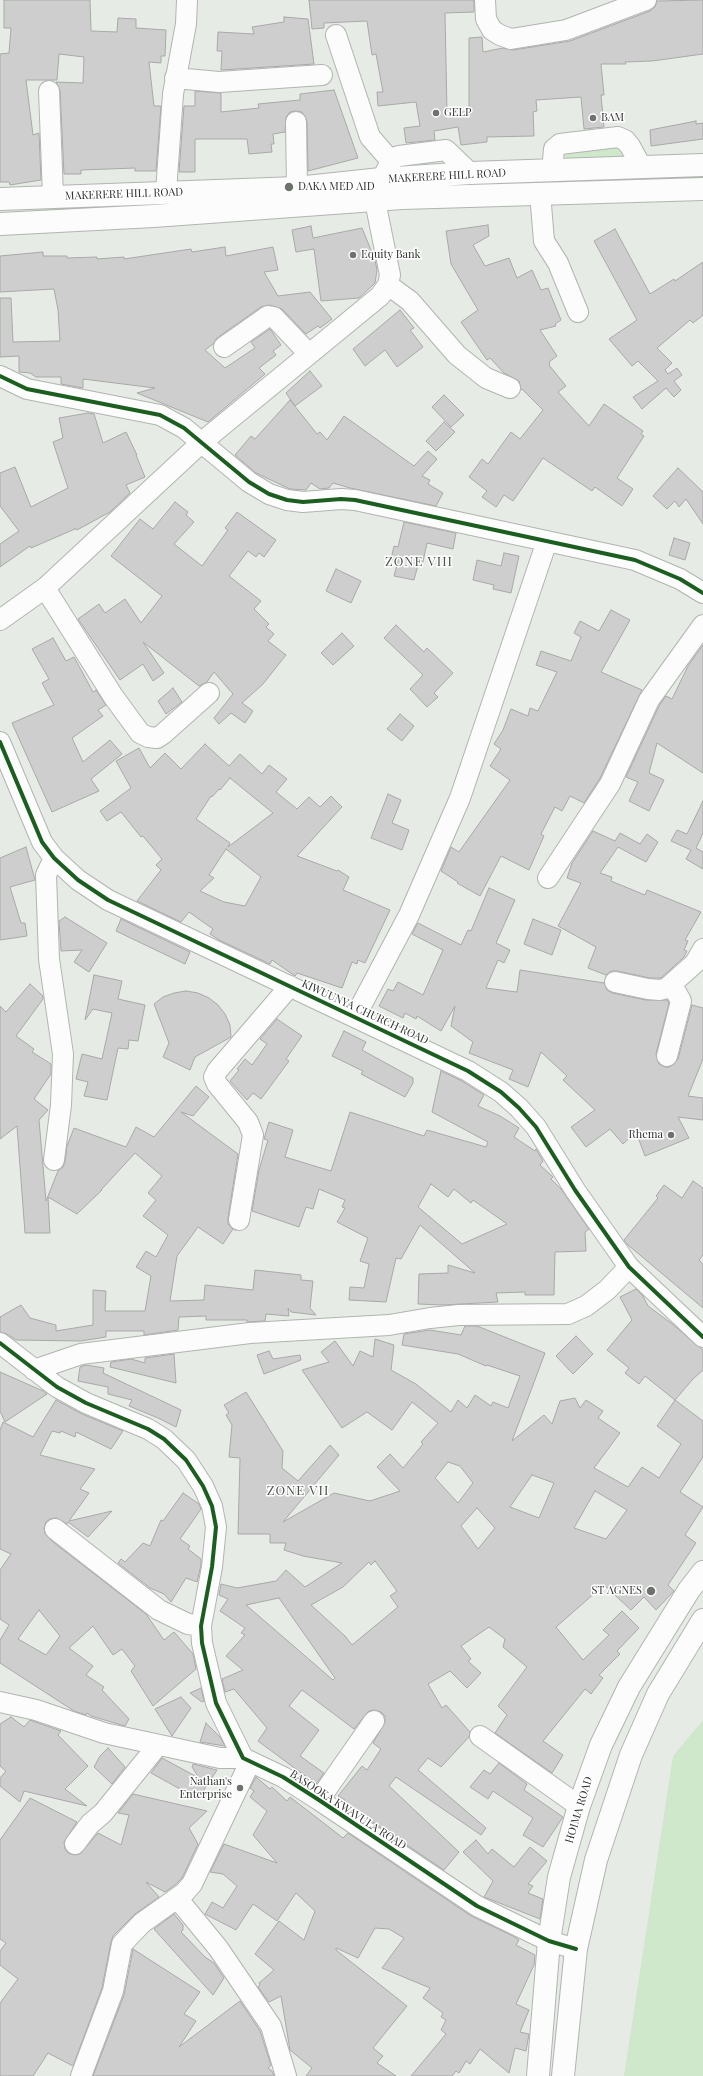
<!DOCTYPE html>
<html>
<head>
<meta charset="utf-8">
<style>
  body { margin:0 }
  canvas { display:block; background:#e6ebe5 }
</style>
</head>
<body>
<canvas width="703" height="2076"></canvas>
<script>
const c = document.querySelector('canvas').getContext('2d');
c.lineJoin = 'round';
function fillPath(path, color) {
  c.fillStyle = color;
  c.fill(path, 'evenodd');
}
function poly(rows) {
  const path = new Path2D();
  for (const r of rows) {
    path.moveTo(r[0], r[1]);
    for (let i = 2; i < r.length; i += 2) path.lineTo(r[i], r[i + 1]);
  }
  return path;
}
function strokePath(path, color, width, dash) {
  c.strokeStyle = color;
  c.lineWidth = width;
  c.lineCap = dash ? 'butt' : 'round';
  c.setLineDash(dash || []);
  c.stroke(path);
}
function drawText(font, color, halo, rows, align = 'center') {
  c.font = font + ' "Playfair Display",serif';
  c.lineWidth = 3;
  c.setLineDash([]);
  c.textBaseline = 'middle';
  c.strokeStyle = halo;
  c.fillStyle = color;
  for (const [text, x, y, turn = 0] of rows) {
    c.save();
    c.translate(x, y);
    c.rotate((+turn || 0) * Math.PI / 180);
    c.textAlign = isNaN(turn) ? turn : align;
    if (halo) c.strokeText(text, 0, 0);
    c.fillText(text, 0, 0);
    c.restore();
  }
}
fillPath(poly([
  [620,147,624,153,626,164,566,169,565,155,568,151],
  [703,1720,703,2076,624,2076,673,1756]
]), '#cfe7ca');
const building = poly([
  [4,0,90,0,91,31,117,32,118,18,136,19,136,28,166,30,165,56,161,56,161,63,149,62,154,106,161,106,156,171,135,171,135,168,81,170,81,174,64,174,60,91,56,82,83,83,84,57,59,54,57,80,26,80,33,135,39,133,41,180,10,185,9,182,0,182,0,54,9,53,11,28,4,28,4,0],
  [309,0,474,0,474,12,445,13,447,112,469,112,469,38,482,37,483,52,503,48,513,50,570,41,650,11,655,7,657,1,703,0,703,54,652,61,625,62,626,64,601,64,604,95,601,95,604,127,584,129,581,97,536,100,537,111,533,112,534,136,487,137,487,142,461,145,458,127,434,131,435,140,406,143,404,128,420,126,416,102,378,106,377,92,383,92,376,54,372,55,367,21,324,23,324,28,312,29,309,0],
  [284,17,308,19,314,64,221,70,222,51,217,51,218,32,254,34,252,27,284,22,284,17],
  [334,90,358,158,308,171,307,121,302,112,295,111,290,112,286,117,285,132,273,134,274,144,271,144,272,152,249,154,247,139,195,139,195,172,179,172,184,106,195,106,195,91,221,93,221,112,259,108,258,104,300,100,300,94,334,90],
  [696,121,696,124,703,123,703,139,651,146,650,130,696,121],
  [488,225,489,236,473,245,485,266,509,258,517,278,532,270,541,290,548,288,561,320,555,324,556,326,540,330,557,356,549,362,550,364,549,365,566,386,558,392,589,426,604,404,643,431,641,434,644,436,617,478,633,489,622,506,595,487,592,491,543,458,513,501,504,495,496,507,482,497,487,491,469,477,482,459,488,464,511,432,520,439,543,410,522,389,521,390,519,381,504,373,490,358,487,360,461,322,478,310,451,264,446,231,488,225],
  [311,226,313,238,362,228,375,260,377,270,375,283,359,298,321,301,314,249,296,252,292,230,311,226],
  [615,229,650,294,674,279,675,281,703,262,703,315,693,323,690,320,657,348,672,363,665,370,668,374,677,368,682,375,674,381,681,390,674,397,666,388,642,409,633,397,658,381,638,361,632,366,609,339,637,320,594,241,615,229],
  [225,247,226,256,273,247,278,270,264,272,278,296,310,292,332,319,320,328,318,326,306,334,282,309,269,305,261,307,217,338,213,344,205,350,225,368,255,348,251,342,270,329,281,345,273,351,276,355,259,368,265,374,208,422,137,393,155,388,83,379,83,388,61,384,61,377,36,377,30,373,19,372,19,356,0,357,0,298,11,298,13,342,60,341,58,310,54,289,0,292,0,256,43,252,43,256,67,256,67,258,97,257,97,259,124,257,124,259,191,249,192,252,225,247],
  [400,310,414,328,410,330,423,347,397,367,385,350,365,366,353,349,400,310],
  [310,371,322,386,295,406,286,393,310,371],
  [444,395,464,415,451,427,432,407,444,395],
  [290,400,317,434,320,432,327,440,344,416,414,466,428,451,437,459,422,476,430,480,428,484,443,493,436,506,350,488,333,483,329,488,320,489,311,483,306,490,290,489,256,473,235,455,251,436,255,439,290,400],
  [88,413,94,414,103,443,126,432,137,455,136,455,145,477,126,485,130,493,110,512,77,530,74,528,75,529,31,548,30,546,0,567,0,544,19,531,0,506,0,473,15,467,31,507,68,488,53,442,63,438,59,418,88,413],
  [444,422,455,432,436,451,426,441,444,422],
  [678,468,703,492,703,524,686,499,679,507,675,501,667,509,653,496,678,468],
  [175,502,188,512,186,515,194,522,174,544,202,566,228,530,225,528,237,512,276,540,264,557,259,553,256,557,248,551,229,576,261,601,254,609,269,624,266,627,274,634,268,641,286,655,263,684,242,703,253,711,245,723,231,713,219,724,214,718,233,694,214,672,207,682,199,686,143,642,164,673,153,681,143,664,120,680,78,619,99,604,105,613,125,599,141,623,162,596,111,556,140,519,153,529,175,502],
  [404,522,456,533,453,549,427,543,422,566,418,565,414,580,394,576,398,561,391,559,394,546,398,547,404,522],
  [674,538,690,543,685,560,669,555,674,538],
  [504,553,519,556,511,593,493,589,494,585,473,580,477,560,501,566,504,553],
  [336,569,361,581,351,603,326,591,336,569],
  [611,610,630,620,601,672,642,690,600,778,584,803,570,796,562,811,555,807,541,834,544,836,529,870,501,856,480,896,457,883,458,882,441,871,451,847,459,852,510,780,490,766,501,749,494,744,503,730,511,709,528,716,530,708,538,711,557,672,536,665,541,651,571,661,581,637,574,633,580,621,599,631,611,610],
  [396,625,424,652,427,648,453,673,434,693,438,697,427,707,410,689,423,675,384,638,396,625],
  [342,633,354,646,333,665,321,653,342,633],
  [53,638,66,661,74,657,93,692,96,690,106,705,98,710,103,716,72,738,83,762,110,740,122,754,91,779,99,791,52,812,12,723,54,705,42,683,49,679,32,649,53,638],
  [703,645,703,773,657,743,649,773,664,780,649,811,629,801,638,782,626,777,659,706,666,696,672,699,688,666,703,645],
  [173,688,182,702,166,714,158,701,173,688],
  [400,714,414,726,402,741,387,729,400,714],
  [205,744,229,766,240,754,262,774,269,765,287,779,276,792,297,809,309,797,320,807,331,796,342,807,297,856,337,871,338,870,349,877,343,890,390,910,365,963,358,960,357,964,352,962,342,988,297,973,295,976,272,960,270,964,219,940,210,934,213,929,189,912,181,922,137,901,161,870,156,865,162,859,143,836,141,837,121,812,107,821,100,811,131,788,116,761,139,748,150,768,165,753,181,769,205,744],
  [230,778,273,813,228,847,230,843,196,819,211,796,212,797,219,789,220,790,230,778],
  [226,849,261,877,245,906,224,902,200,891,214,878,209,875,226,849],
  [388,794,401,800,392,823,409,830,402,850,371,838,388,794],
  [703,801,703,833,696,848,703,852,703,869,686,859,691,850,671,841,677,830,687,834,703,801],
  [593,831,615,841,620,833,640,844,647,834,658,842,646,862,618,847,600,873,612,877,611,881,645,895,647,890,701,912,685,940,688,941,684,950,687,951,684,957,661,978,650,978,617,971,611,971,606,975,588,968,596,947,558,926,581,883,567,878,572,863,593,831],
  [26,847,35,880,10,887,21,923,25,923,27,936,0,940,0,858,26,847],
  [489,888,515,900,496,943,510,950,504,963,498,960,486,988,517,992,520,970,604,983,607,990,612,993,646,1000,667,1000,669,1003,656,1054,659,1064,665,1067,670,1067,678,1059,692,1005,703,1008,703,1059,688,1096,703,1098,703,1120,678,1117,689,1138,645,1156,636,1132,623,1144,610,1129,586,1147,571,1127,595,1110,563,1080,567,1076,541,1052,528,1087,509,1079,513,1070,469,1053,473,1042,451,1026,455,1006,441,1031,417,1016,416,1019,405,1013,403,1018,379,1006,388,989,393,991,398,982,423,995,443,950,412,934,418,923,461,945,468,930,471,931,489,888],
  [65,917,107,943,89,972,74,962,82,950,61,951,59,921,65,917],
  [121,919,190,952,185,964,116,931,121,919],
  [533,919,561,930,552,955,524,944,533,919],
  [94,975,122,981,118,999,145,1005,138,1041,129,1040,128,1049,118,1048,107,1100,84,1096,88,1082,76,1079,82,1054,102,1059,112,1013,93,1009,85,1020,94,975],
  [30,984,43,996,43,999,16,1036,34,1049,32,1052,51,1064,51,1074,34,1099,48,1110,39,1120,46,1201,58,1171,63,1167,65,1162,67,1146,74,1128,126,1147,136,1127,154,1137,196,1086,209,1097,193,1116,181,1112,238,1154,228,1218,228,1224,233,1229,223,1244,198,1227,177,1256,170,1301,204,1300,205,1285,253,1290,255,1270,301,1275,301,1280,313,1281,310,1308,316,1315,291,1312,288,1308,289,1316,266,1314,265,1321,247,1322,247,1320,206,1320,206,1316,179,1317,178,1330,144,1335,144,1331,106,1331,106,1337,81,1341,16,1340,7,1334,0,1332,0,1317,21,1305,30,1318,56,1325,56,1331,93,1325,93,1290,106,1291,105,1311,145,1311,151,1276,136,1267,146,1251,156,1257,168,1235,143,1216,156,1200,148,1193,162,1176,135,1153,101,1190,102,1190,77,1214,48,1197,50,1233,25,1233,17,1126,0,1139,0,1006,6,1012,30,984],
  [186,991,198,993,209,998,218,1005,225,1014,230,1025,231,1037,195,1057,190,1070,163,1057,169,1043,154,1004,163,997,174,993,186,991],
  [277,1019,302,1036,286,1059,289,1061,261,1099,253,1093,247,1100,230,1081,239,1070,237,1069,245,1059,252,1065,267,1044,260,1039,277,1019],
  [344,1031,366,1042,362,1050,413,1078,413,1083,405,1097,361,1074,363,1071,332,1056,344,1031],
  [441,1071,462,1081,484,1095,478,1106,500,1116,519,1128,514,1137,535,1151,536,1149,543,1161,540,1165,553,1177,551,1179,561,1189,589,1229,585,1232,586,1251,555,1252,554,1295,525,1295,525,1292,496,1293,498,1302,443,1305,418,1304,419,1274,448,1273,448,1265,475,1273,420,1225,401,1259,396,1258,386,1302,349,1300,350,1287,364,1288,369,1264,360,1261,368,1238,337,1222,345,1208,342,1207,345,1200,319,1189,313,1209,306,1207,299,1227,252,1211,259,1170,268,1140,264,1139,269,1122,293,1130,285,1157,331,1171,350,1112,424,1136,427,1130,486,1147,488,1142,432,1112,441,1071],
  [431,1184,448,1197,454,1189,471,1203,473,1200,507,1224,462,1244,418,1207,431,1184],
  [693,1181,703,1188,703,1255,699,1260,703,1264,703,1308,628,1245,624,1240,658,1198,656,1196,664,1185,682,1198,693,1181],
  [636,1289,643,1296,648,1306,671,1323,703,1350,703,1370,693,1379,675,1400,645,1376,639,1384,625,1373,629,1368,607,1350,632,1320,620,1297,636,1289],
  [465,1326,477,1326,545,1353,512,1441,544,1415,552,1424,560,1401,575,1398,580,1408,586,1400,603,1411,598,1418,620,1433,594,1468,628,1487,642,1467,659,1478,681,1444,657,1426,675,1400,703,1421,703,1457,680,1492,703,1507,685,1535,696,1543,668,1585,674,1591,656,1610,644,1597,631,1610,604,1585,556,1627,583,1660,609,1635,603,1630,622,1611,639,1628,617,1651,620,1654,599,1675,603,1678,591,1694,585,1689,543,1741,563,1755,552,1773,495,1733,507,1715,498,1706,527,1667,503,1647,505,1639,489,1627,461,1646,471,1659,468,1661,481,1673,467,1688,450,1671,428,1684,442,1708,446,1705,470,1732,469,1737,441,1767,428,1758,418,1770,486,1828,481,1835,396,1777,389,1786,459,1852,444,1870,343,1802,345,1800,338,1796,362,1766,367,1770,381,1749,373,1743,385,1722,385,1716,381,1712,375,1710,369,1711,354,1729,302,1690,289,1706,319,1730,300,1756,324,1773,316,1784,258,1741,267,1728,234,1689,225,1692,222,1679,243,1670,226,1656,245,1635,241,1633,245,1628,220,1611,228,1599,219,1595,221,1584,237,1588,276,1581,286,1570,305,1587,342,1563,303,1556,284,1550,286,1543,270,1543,270,1534,238,1534,240,1458,229,1457,232,1425,226,1415,229,1413,224,1405,246,1392,283,1451,282,1468,298,1481,330,1445,339,1455,283,1522,334,1493,370,1501,400,1491,377,1467,390,1454,403,1468,423,1444,421,1442,438,1423,412,1402,392,1430,367,1412,342,1428,302,1370,329,1362,321,1352,335,1341,353,1366,360,1351,373,1357,375,1339,394,1345,391,1370,416,1384,451,1412,458,1400,467,1408,475,1395,491,1406,493,1402,508,1408,520,1376,487,1365,486,1366,458,1354,402,1345,404,1334,430,1330,461,1335,465,1326],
  [448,1462,460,1466,473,1483,458,1503,435,1478,448,1462],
  [532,1475,554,1483,539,1518,510,1507,532,1475],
  [595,1491,627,1510,606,1539,574,1528,595,1491],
  [477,1508,495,1528,478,1549,461,1526,477,1508],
  [375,1561,397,1591,390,1596,398,1607,352,1645,345,1636,311,1605,343,1587,369,1562,371,1565,375,1561],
  [279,1598,335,1678,333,1680,246,1605,279,1598],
  [576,1336,593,1354,573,1374,556,1356,576,1336],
  [269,1351,273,1359,300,1355,301,1360,264,1374,257,1355,269,1351],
  [174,1354,176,1383,110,1367,111,1362,131,1359,145,1363,145,1358,174,1354],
  [86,1365,104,1368,103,1373,181,1410,176,1427,158,1418,129,1406,132,1400,108,1394,108,1387,78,1381,80,1367,86,1365],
  [0,1372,43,1391,47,1394,5,1422,0,1411,0,1372],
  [56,1400,82,1414,123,1431,111,1449,76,1432,75,1437,61,1431,60,1433,52,1431,40,1455,95,1469,80,1489,89,1493,69,1521,112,1511,88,1537,68,1522,67,1524,56,1518,50,1519,46,1522,44,1528,45,1534,53,1542,146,1614,164,1640,174,1632,193,1654,196,1669,153,1706,131,1671,135,1666,122,1649,113,1655,93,1626,69,1648,93,1666,86,1675,104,1687,102,1690,129,1719,125,1726,91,1716,87,1713,86,1715,74,1711,0,1663,0,1640,9,1625,0,1619,0,1570,11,1554,0,1549,0,1430,3,1422,33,1437,56,1400],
  [39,1610,60,1636,46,1655,18,1639,39,1610],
  [183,1493,199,1504,201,1509,180,1539,190,1546,188,1549,201,1559,201,1565,197,1582,186,1578,171,1602,164,1594,150,1588,118,1563,121,1559,125,1562,143,1543,150,1546,161,1520,163,1521,183,1493],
  [201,1688,204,1701,202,1702,190,1693,201,1688],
  [181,1697,191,1708,172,1736,155,1709,181,1697],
  [11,1717,24,1727,30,1720,61,1731,58,1735,88,1766,65,1789,87,1806,24,1791,20,1802,0,1786,0,1778,6,1771,0,1766,0,1724,11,1717],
  [206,1723,220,1737,225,1746,200,1742,206,1723],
  [108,1748,125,1767,112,1784,94,1767,100,1756,108,1748],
  [162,1758,199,1778,192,1767,193,1764,217,1770,198,1799,151,1773,162,1758],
  [499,1763,527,1784,524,1790,563,1817,543,1847,523,1835,533,1818,493,1791,488,1799,470,1787,484,1770,490,1774,499,1763],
  [256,1777,270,1789,272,1787,287,1801,290,1797,343,1838,348,1833,471,1916,513,1936,519,1940,516,1945,535,1955,534,1965,516,2004,529,2010,520,2032,529,2034,526,2051,515,2048,509,2073,480,2049,470,2064,466,2061,459,2073,456,2071,452,2076,411,2076,446,2034,441,2030,446,2020,441,2017,443,2013,423,1998,430,1988,382,1968,404,1938,389,1929,375,1928,358,1958,336,1948,336,1950,407,2006,373,2048,383,2056,377,2063,396,2076,306,2076,312,2068,290,2050,281,1996,269,2002,258,1987,260,1985,259,1983,274,1970,255,1954,279,1921,304,1940,315,1911,296,1893,277,1921,253,1904,236,1930,205,1914,212,1902,223,1908,237,1886,223,1874,210,1872,224,1844,277,1863,253,1835,267,1811,250,1797,254,1791,250,1788,256,1777],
  [133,1794,207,1811,189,1828,198,1844,182,1878,176,1884,165,1892,146,1882,159,1897,135,1914,113,1936,111,1942,102,1988,73,2066,48,2053,33,2076,0,2076,0,2003,18,1979,0,1965,0,1951,6,1943,0,1939,0,1840,30,1798,77,1822,64,1842,65,1849,68,1853,74,1855,80,1854,98,1833,121,1845,129,1815,118,1813,133,1794],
  [476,1840,488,1854,492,1849,514,1867,530,1847,547,1861,528,1884,533,1886,528,1893,543,1899,540,1919,484,1897,493,1881,463,1852,476,1840],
  [174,1914,183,1925,183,1930,181,1932,205,1957,214,1963,224,1978,213,1995,154,1929,174,1914],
  [133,1949,200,1992,184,2014,196,2021,179,2047,240,2001,260,2031,271,2065,268,2068,272,2071,274,2076,93,2076,124,1995,133,1949]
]);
fillPath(building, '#cdcecd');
strokePath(building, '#a8a9a8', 1);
const minor = poly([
  [485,0,486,19,492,30,500,35,511,39,566,30,646,0],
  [336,35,370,137,391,161],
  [175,78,219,82,322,75],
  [49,91,53,196],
  [296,122,297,188],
  [552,171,554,149,560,144,618,137,625,140,630,146,642,168],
  [385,173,393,158,399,156,446,150,470,173],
  [166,192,173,94,186,24,187,0],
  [540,193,544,241,558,263,578,312],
  [388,285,410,301,457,355,486,378,510,388],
  [224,347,268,316,274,317,309,354],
  [0,376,27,389,160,415,184,428,249,482,269,494,287,500,303,502,341,499,355,500,635,560,680,579,703,593],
  [45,588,113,696,140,733,148,737,157,738,163,734,209,693],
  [0,620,45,588,202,442,380,296,388,285,390,275,375,201],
  [0,742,42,842,54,858,78,880,108,900,468,1071,501,1092,519,1108,536,1127,575,1190,629,1267,703,1337],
  [54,858,46,875,49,959,63,1054,61,1105,54,1160],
  [548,878,610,784,649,700,703,625],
  [615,982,648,989,660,990,667,988,695,963,703,949],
  [355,1017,409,915,460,798,547,541],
  [667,1056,681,1001,672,985],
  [239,1220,253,1135,248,1122,217,1084,214,1077,217,1071,290,986],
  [0,1343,57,1387,86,1403,148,1429,164,1439,186,1460,203,1486,212,1506,216,1527,212,1567,201,1626,202,1643,216,1703,243,1758,283,1777,319,1800,477,1906,549,1941,576,1949],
  [34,1370,81,1354,250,1333,389,1325,430,1318,459,1315,568,1314,586,1306,607,1290,629,1267],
  [55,1529,159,1610,188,1624,201,1626],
  [0,1702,36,1710,104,1733,220,1758,243,1758],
  [480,1736,579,1806],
  [319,1800,374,1721],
  [75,1844,90,1824,103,1813,158,1745],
  [177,1898,218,1948,271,2026,286,2076],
  [81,2076,113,1991,122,1944,142,1923,184,1893,192,1884,250,1762]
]);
const major = poly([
  [0,199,297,188,381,179,470,173,703,165],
  [0,224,154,216,402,198,703,189],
  [538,2076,549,1941,559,1877,579,1806,601,1745,629,1687,689,1590,703,1572],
  [563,2076,576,1949,596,1860,631,1755,658,1694,703,1620]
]);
strokePath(minor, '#b1b5b0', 22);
strokePath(major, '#b1b5b0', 24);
strokePath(minor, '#fbfcfb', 20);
strokePath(major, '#fbfcfb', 22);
strokePath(poly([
  [0,376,27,389,160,415,184,428,249,482,269,494,287,500,303,502,341,499,355,500,635,560,680,579,703,593],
  [0,742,42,842,54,858,78,880,108,900,468,1071,501,1092,519,1108,536,1127,575,1190,629,1267,703,1337],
  [0,1343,57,1387,86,1403,148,1429,164,1439,186,1460,203,1486,212,1506,216,1527,212,1567,201,1626,202,1643,216,1703,243,1758,283,1777,319,1800,477,1906,549,1941,576,1949]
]), '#1b5e20', 4);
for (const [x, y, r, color] of [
  [436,113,4,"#6e726d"],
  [593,118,4,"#6e726d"],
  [289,187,5,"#6e726d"],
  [353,255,4,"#6e726d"],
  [671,1135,4,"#6e726d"],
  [651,1591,5,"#6e726d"],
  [240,1788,4,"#6e726d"]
]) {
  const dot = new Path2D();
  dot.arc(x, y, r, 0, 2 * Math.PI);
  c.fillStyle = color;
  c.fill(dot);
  strokePath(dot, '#fff', 1.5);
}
drawText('11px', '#2d312d', '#fff', [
  ["GELP",444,113],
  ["BAM",601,118],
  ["DAKA MED AID",298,187],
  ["Equity Bank",361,255],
  ["Rhema",663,1135,"right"],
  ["ST AGNES",642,1591,"right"],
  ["Nathan's",232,1782,"right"],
  ["Enterprise",232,1795,"right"]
], 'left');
drawText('11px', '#2d312d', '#fff', [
  ["MAKERERE HILL ROAD",447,176,-3],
  ["MAKERERE HILL ROAD",124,194,-2],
  ["KIWUUNYA CHURCH ROAD",365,1012,25],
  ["BASOOKA KWAVULA ROAD",348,1810,33],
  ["HOIMA ROAD",579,1810,-73]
]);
c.letterSpacing = '1px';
drawText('13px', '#4b524a', '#fff', [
  ["ZONE VIII",419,562],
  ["ZONE VII",298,1491]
]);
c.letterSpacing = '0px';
</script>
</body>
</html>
